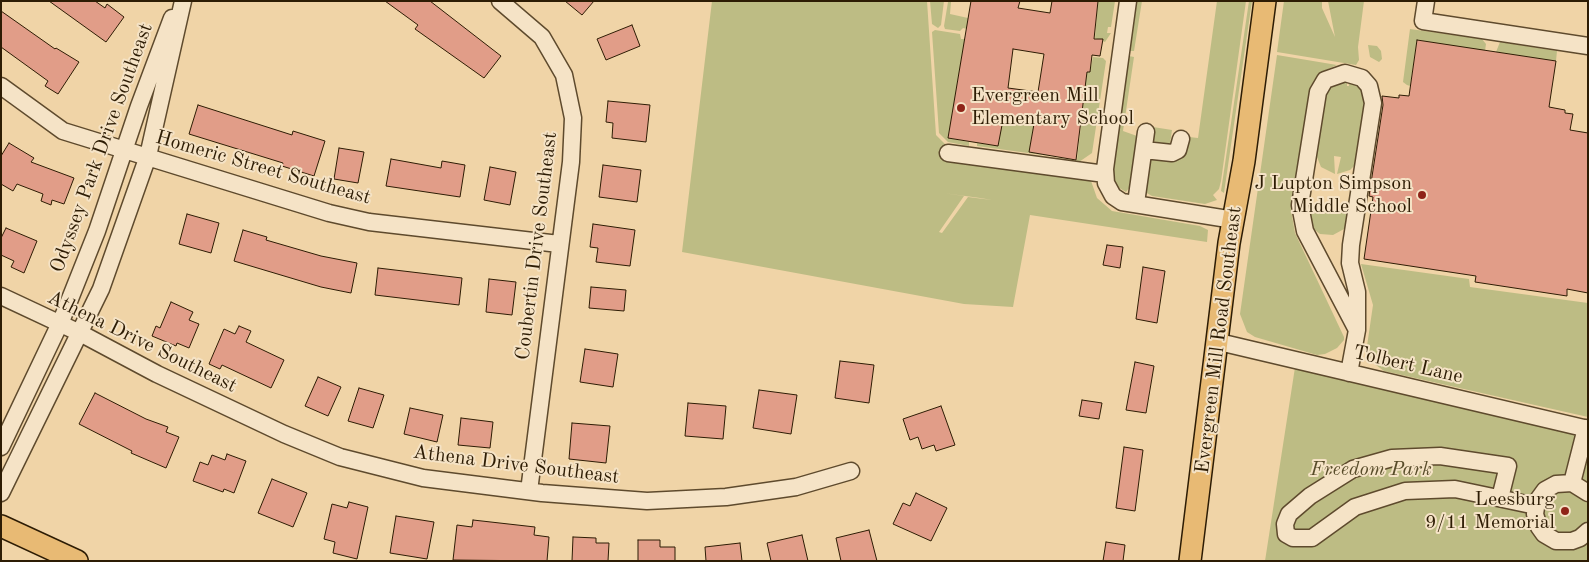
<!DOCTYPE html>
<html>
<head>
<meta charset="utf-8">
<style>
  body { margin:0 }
  #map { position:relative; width:1589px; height:562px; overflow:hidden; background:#f0d4a7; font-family:"Old Standard TT",serif }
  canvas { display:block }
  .frame { position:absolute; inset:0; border:2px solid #2d1c04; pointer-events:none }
</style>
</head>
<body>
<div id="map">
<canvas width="1589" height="562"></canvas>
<div class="frame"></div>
</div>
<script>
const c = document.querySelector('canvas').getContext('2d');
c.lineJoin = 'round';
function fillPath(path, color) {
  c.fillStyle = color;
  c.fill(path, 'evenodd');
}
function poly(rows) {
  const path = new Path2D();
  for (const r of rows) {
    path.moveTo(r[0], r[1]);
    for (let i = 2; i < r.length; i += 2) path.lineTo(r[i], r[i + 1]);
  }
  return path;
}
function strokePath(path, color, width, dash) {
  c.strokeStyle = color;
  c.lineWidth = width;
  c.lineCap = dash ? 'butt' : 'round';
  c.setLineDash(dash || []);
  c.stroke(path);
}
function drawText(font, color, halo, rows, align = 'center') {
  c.font = font + ' "Old Standard TT",serif';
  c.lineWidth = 4;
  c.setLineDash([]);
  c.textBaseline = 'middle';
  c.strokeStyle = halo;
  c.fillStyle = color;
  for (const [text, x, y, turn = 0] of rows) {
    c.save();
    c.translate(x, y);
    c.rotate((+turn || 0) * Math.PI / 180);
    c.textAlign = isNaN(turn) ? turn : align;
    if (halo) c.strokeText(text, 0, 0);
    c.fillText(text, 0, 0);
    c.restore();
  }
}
fillPath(poly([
  [712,1,927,1,936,135,946,145,1090,178,1097,198,1112,211,1200,226,1208,230,1207,242,1030,215,1013,307,964,304,682,252],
  [943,193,980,198,992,200,968,197,942,233,939,232,964,196],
  [930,1,944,1,941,25,938,28,932,24],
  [1098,1,1115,1,1111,27,1108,27,1107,33,1111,33,1105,42,1095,38],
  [1137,1,1142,1,1134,51,1130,51],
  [1217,1,1246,1,1221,181,1219,189,1213,195,1217,200,1205,204,1152,196,1145,192,1149,157,1189,137,1198,138],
  [1249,1,1252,1,1224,193,1221,191],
  [1284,1,1322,1,1322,8,1335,37,1328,1,1364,1,1358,47,1359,60,1356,65,1277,52],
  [948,2,951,2,950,14,968,18,967,29,963,28,960,31,945,29,944,26],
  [1410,29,1482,39,1486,44,1485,51,1417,40,1410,86,1407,85,1403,82],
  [935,30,960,34,961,39,965,39,948,138,969,142,969,146,948,142,939,133,932,32],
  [1500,42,1557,51,1556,61,1496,52],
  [1368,45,1377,46,1381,51,1382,59,1379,62,1370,57],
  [1277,55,1337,65,1319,73,1310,87,1291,210,1295,233,1344,337,1344,340,1337,348,1325,354,1317,355,1255,337,1247,332,1240,314],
  [1129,56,1134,57,1123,131,1137,136,1129,188,1126,192,1116,186,1112,178],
  [1093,57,1103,58,1106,61,1092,153,1079,162,1057,158,1077,160,1087,72,1090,72],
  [1347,79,1347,86,1349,86,1348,79,1354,80,1367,96,1357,163,1350,170,1337,174,1341,157,1334,156,1335,174,1321,167,1315,152,1322,105,1328,85],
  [1003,120,1034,124,1029,152,1050,156,977,146,977,143,998,146],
  [1153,127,1172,130,1170,144,1151,141],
  [1309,208,1348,213,1348,223,1344,229,1333,235,1320,234,1311,227],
  [1361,264,1469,279,1470,287,1588,303,1588,417,1384,371,1368,359,1366,353,1373,305],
  [1296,361,1588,429,1588,561,1265,561]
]), '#bdbc84');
const building = poly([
  [49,1,95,1,105,8,107,4,124,17,106,42,49,1],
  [385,1,430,1,501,56,484,78,415,29,418,25,385,1],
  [565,1,594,1,582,15,565,1],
  [971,1,1020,1,1018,8,1050,13,1052,1,1098,1,1094,39,1103,39,1100,56,1092,55,1090,72,1087,72,1076,160,1029,152,1034,124,1003,120,998,146,948,138,971,1],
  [1013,49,1044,54,1038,92,1008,88,1013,49],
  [1,11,55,49,56,48,79,62,58,94,45,86,48,81,1,47,1,11],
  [632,25,640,46,606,60,597,39,632,25],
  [1417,40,1556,61,1549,107,1565,110,1565,113,1573,114,1570,130,1588,133,1588,293,1567,289,1567,296,1475,282,1476,276,1364,259,1373,197,1369,196,1383,105,1382,96,1399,98,1399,95,1409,96,1417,40],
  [608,101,650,105,646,142,612,138,613,123,606,122,608,101],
  [198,105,292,135,293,131,325,141,314,176,282,166,283,163,189,134,198,105],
  [9,143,34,158,31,162,74,178,64,204,52,200,51,205,41,201,43,194,17,184,13,191,1,184,1,156,9,143],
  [339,148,364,152,358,183,334,179,339,148],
  [391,159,441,168,442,161,465,165,460,197,386,186,391,159],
  [603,165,641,170,637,202,599,197,603,165],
  [490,167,516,172,510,205,484,200,490,167],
  [187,214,219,223,211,253,179,244,187,214],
  [593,224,635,230,630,266,596,262,598,248,590,247,593,224],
  [6,228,37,241,24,273,11,267,14,261,1,255,1,238,6,228],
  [243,230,267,237,266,240,321,256,357,263,351,293,321,287,234,261,243,230],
  [1107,245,1123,247,1120,268,1103,265,1107,245],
  [1143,267,1165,271,1157,323,1136,319,1143,267],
  [378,268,462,278,459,305,375,295,378,268],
  [489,279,516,282,512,315,486,312,489,279],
  [591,287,626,290,624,311,589,308,591,287],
  [171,302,193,312,189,320,199,324,189,348,177,343,176,346,152,336,156,326,160,328,171,302],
  [239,326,251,331,246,342,284,360,271,388,222,365,220,369,209,364,224,329,235,334,239,326],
  [585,349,618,354,613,387,580,382,585,349],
  [840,361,874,365,869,403,835,398,840,361],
  [1135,362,1154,366,1146,413,1126,410,1135,362],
  [318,377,341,387,328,416,305,406,318,377],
  [359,388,384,395,373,428,348,421,359,388],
  [759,390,797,395,791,434,753,428,759,390],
  [95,393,146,419,168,427,166,432,179,437,166,468,131,453,132,451,79,424,95,393],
  [1082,400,1102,403,1099,419,1079,416,1082,400],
  [688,403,726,406,723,439,685,436,688,403],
  [941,406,955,445,936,451,934,445,922,449,918,437,910,440,903,419,941,406],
  [410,408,443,415,437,442,404,434,410,408],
  [461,418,493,422,490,448,458,445,461,418],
  [572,423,610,426,606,463,569,459,572,423],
  [1124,447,1143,450,1135,511,1116,508,1124,447],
  [227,454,246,461,234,493,224,489,223,492,193,481,200,462,208,465,212,455,225,460,227,454],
  [272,479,307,493,293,527,258,513,272,479],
  [916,493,947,508,931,541,893,524,903,503,910,506,916,493],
  [349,502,368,507,357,559,333,553,335,542,324,539,332,504,347,508,349,502],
  [396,516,434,522,427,559,390,553,396,516],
  [473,520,535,527,534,535,549,537,547,561,453,560,457,525,472,527,473,520],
  [869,530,877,561,841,561,836,538,869,530],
  [802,535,808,561,771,561,767,543,802,535],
  [573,537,596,538,596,543,609,543,608,561,572,561,573,537],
  [638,540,660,540,660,547,675,547,675,561,638,561,638,540],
  [1106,542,1125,545,1123,561,1103,561,1106,542],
  [740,543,742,561,706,561,705,547,740,543]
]);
fillPath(building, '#e19d88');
strokePath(building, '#2d1c04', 1);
const minor = poly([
  [500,1,542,37,564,75,573,118,571,162,529,491],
  [1128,1,1105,169,1106,183,1113,196,1122,202,1234,220],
  [1426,1,1423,21,1588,46],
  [1,86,63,131,329,213,369,222,559,244],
  [1144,150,1172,153,1178,150,1181,139],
  [948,153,1105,174],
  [1136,203,1146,132],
  [1,296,80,333,157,374,284,434,340,457,423,478,542,493,647,501,726,497,796,487,851,471],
  [1219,342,1588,429],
  [1349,373,1357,330,1357,292,1350,263,1351,245,1373,103,1369,86,1362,78,1345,73,1325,80,1318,92,1300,205,1305,231,1357,330],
  [1,447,62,319,97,231,139,106,172,18],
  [1572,483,1586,428],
  [1,493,101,289,148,156,183,1],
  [1588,493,1572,483,1556,484,1545,490,1537,501,1535,514,1539,527,1544,534,1556,541,1572,541,1580,538,1588,531],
  [1500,498,1508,466,1440,456,1392,458,1353,469,1310,496,1289,514,1285,524,1286,534,1293,538,1312,538,1355,507,1405,491,1455,489,1536,506]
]);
const major = poly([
  [1,526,77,561],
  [1190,561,1229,243,1244,161,1265,1]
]);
strokePath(minor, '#5e4a2d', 19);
strokePath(major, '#2d1c04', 24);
strokePath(minor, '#f5e3c6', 16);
strokePath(major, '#e8ba74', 21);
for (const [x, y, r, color] of [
  [961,108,5,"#8f2418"],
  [1422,195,5,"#8f2418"],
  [1565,511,5,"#8f2418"]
]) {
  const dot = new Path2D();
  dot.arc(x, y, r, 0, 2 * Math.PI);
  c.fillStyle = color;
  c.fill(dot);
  strokePath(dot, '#f5e3c6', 2);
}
drawText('20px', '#2d1c04', '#f5e3c6', [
  ["Evergreen Mill",971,96,"left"],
  ["Elementary School",971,119,"left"],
  ["J Lupton Simpson",1412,184],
  ["Middle School",1412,207],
  ["Leesburg",1555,500],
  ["9/11 Memorial",1555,523]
], 'right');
drawText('20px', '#2d1c04', '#f5e3c6', [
  ["Odyssey Park Drive Southeast",102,148,-70],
  ["Homeric Street Southeast",263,168,16],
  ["Coubertin Drive Southeast",537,246,-83],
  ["Evergreen Mill Road Southeast",1219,340,-83],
  ["Athena Drive Southeast",142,342,26],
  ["Tolbert Lane",1408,365,13],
  ["Athena Drive Southeast",516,465,7]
]);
drawText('italic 20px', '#584c2a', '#f5e3c6', [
  ["Freedom Park",1371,470]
]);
</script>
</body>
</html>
